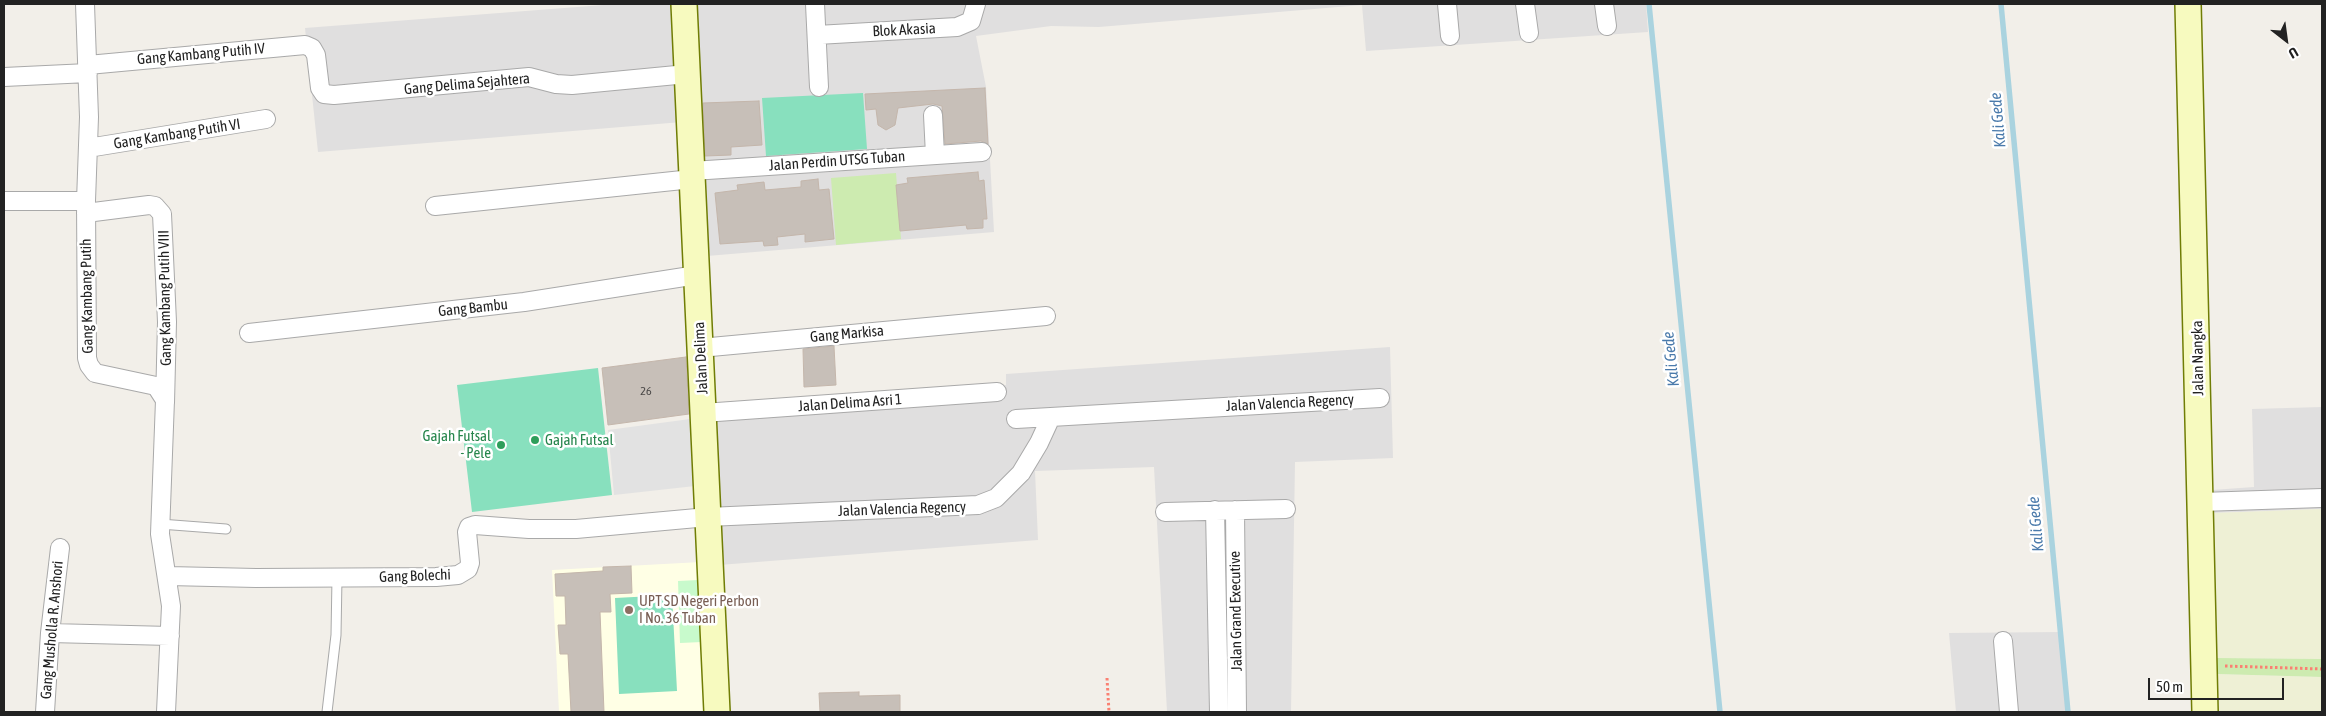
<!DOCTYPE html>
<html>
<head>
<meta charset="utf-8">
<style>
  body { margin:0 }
  #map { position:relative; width:2326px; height:716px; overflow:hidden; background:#f2efe9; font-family:"Asap Condensed",sans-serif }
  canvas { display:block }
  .frame { position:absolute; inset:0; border:5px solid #222; pointer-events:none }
  .north { position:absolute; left:2261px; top:15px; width:50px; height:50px; -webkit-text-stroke:4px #fff; paint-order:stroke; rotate:150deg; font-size:14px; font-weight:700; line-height:20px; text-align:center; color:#222 }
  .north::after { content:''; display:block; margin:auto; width:18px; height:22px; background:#222; clip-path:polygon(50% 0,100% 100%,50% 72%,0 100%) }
  .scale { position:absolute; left:2148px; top:678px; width:136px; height:22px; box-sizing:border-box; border:2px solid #222; border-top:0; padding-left:6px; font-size:15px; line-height:18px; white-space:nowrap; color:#222; -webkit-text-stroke:4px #fff; paint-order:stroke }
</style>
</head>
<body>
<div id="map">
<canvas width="2326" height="716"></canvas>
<div class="frame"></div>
<div class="north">U</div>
<div class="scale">50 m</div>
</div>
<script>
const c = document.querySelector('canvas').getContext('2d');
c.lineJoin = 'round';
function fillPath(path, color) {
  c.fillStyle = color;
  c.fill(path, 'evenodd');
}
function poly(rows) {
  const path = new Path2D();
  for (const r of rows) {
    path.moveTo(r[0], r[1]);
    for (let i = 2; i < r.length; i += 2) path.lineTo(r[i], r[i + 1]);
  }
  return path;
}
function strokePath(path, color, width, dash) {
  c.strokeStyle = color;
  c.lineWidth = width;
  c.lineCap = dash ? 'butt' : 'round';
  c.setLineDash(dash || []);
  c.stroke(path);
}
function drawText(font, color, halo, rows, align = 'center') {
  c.font = font + ' "Asap Condensed",sans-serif';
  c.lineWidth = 5;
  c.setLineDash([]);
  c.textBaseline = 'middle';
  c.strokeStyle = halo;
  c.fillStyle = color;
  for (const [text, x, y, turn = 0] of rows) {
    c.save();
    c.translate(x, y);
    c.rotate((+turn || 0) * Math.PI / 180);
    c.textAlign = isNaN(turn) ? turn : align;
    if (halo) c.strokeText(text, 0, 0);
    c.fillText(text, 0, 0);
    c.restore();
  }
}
fillPath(poly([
  [616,4,676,4,682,122,318,152,305,28],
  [693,4,1646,4,1648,32,1366,51,1362,5,1099,27,1051,26,976,36,986,87,994,232,707,256],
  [1390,347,1393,458,1295,462,1291,712,1167,712,1154,467,1035,471,1038,540,719,565,712,404,1006,385,1006,374],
  [2322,407,2322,509,2213,513,2212,490,2254,487,2252,409],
  [2060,632,2068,712,1956,712,1949,633]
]), '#e0dfdf');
fillPath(poly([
  [701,562,709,712,559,712,552,570]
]), '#ffffe5');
fillPath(poly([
  [2322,509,2322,659,2217,658,2213,513],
  [2217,674,2322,677,2322,712,2218,712]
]), '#eef0d5');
fillPath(poly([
  [896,173,901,239,836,245,831,178],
  [2217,658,2322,659,2322,677,2217,674]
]), '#cdebb0');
fillPath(poly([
  [699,580,702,642,680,643,678,581]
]), '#c8facc');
fillPath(poly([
  [863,93,867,149,766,156,762,98],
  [598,368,612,495,472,512,457,385],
  [672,595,677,691,619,694,615,598]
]), '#88e0be');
fillPath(poly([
  [690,419,695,486,614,495,608,430]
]), '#e2e2e2');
strokePath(poly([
  [1649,4,1720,712],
  [2001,4,2068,712]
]), '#aad3df', 5.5);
const building = poly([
  [985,88,988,144,981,141,945,144,942,106,933,104,898,108,895,125,886,130,878,125,876,109,866,110,865,94,985,88],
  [759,101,762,145,731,147,731,155,705,156,703,103,759,101],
  [978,172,979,181,984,180,987,219,983,219,983,228,967,229,966,225,900,231,896,185,908,183,907,178,978,172],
  [818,179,819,190,829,189,834,239,805,242,805,234,777,237,778,245,764,246,763,241,720,244,715,193,738,190,737,185,764,182,765,190,801,187,801,181,818,179],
  [834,346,836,385,804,387,803,349,834,346],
  [686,357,689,414,608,425,602,368,686,357],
  [631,566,632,593,610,594,611,612,600,612,604,712,571,712,568,654,560,654,558,625,566,625,565,596,556,596,555,574,603,571,603,567,631,566],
  [859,692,859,696,900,695,900,712,820,712,819,693,859,692]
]);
fillPath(building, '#c7bfb8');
strokePath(building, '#c4b6ab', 1);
const lane = poly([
  [160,524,226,529],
  [327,712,336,635,337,578]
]);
const street = poly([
  [85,4,89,117,86,201,87,358,89,365,95,373,156,386,165,400,160,534,171,606,166,712],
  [815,4,819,87],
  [1447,4,1450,36],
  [1525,4,1529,33],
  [1604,4,1607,26],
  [817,35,957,27,971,21,976,4],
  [88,65,305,45,312,48,316,55,320,88,324,94,334,95,529,77,556,84,572,85,687,74],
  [4,77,88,73],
  [933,115,935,155],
  [88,148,266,119],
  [692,171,982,152],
  [4,201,86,201],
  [435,206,692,179],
  [86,213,149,205,155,206,162,214,167,322,165,403],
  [249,333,524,302,697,275],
  [700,348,1046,316],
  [703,413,997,392],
  [1016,419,1380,398],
  [2201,502,2322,498],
  [1215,510,1219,712],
  [1235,510,1237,712],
  [1165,512,1286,509],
  [168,576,256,578,436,577,458,575,468,569,470,563,467,532,469,527,475,525,529,529,576,529,708,517,978,505,996,498,1021,473,1039,443,1051,417],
  [50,633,170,636],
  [2003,641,2009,712],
  [45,712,50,633,60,548]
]);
const secondary = poly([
  [684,4,717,712],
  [2188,4,2205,712]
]);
strokePath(lane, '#a9a9a9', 11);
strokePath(street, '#a9a9a9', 20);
strokePath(secondary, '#707d05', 28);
strokePath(poly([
  [2225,666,2322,669],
  [1107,678,1109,712]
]), '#fa8072', 3, [2.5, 2.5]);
strokePath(lane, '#fff', 9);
strokePath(street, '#fff', 18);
strokePath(secondary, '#f7fabf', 25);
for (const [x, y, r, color] of [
  [535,440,5,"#2e9e5b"],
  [501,445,5,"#2e9e5b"],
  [629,610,5,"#8d6e63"]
]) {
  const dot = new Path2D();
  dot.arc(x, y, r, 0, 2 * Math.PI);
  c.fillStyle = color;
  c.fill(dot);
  strokePath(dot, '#fff', 2);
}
drawText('12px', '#4b4948', null, [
  ["26",646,391]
]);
drawText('15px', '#222', '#fff', [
  ["Blok Akasia",904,30,-3],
  ["Gang Kambang Putih IV",201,54,-5],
  ["Gang Delima Sejahtera",467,84,-5],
  ["Gang Kambang Putih VI",177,134,-9],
  ["Jalan Perdin UTSG Tuban",837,161,-4],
  ["Gang Kambang Putih",87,296,-91],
  ["Gang Kambang Putih VIII",165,298,-91],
  ["Gang Bambu",473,308,-6],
  ["Gang Markisa",847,334,-5],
  ["Jalan Delima",701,358,-93],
  ["Jalan Nangka",2198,358,-91],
  ["Jalan Delima Asri 1",850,403,-4],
  ["Jalan Valencia Regency",1290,403,-3],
  ["Jalan Valencia Regency",902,509,-2],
  ["Gang Bolechi",415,576,-2],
  ["Jalan Grand Executive",1236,611,-91],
  ["Gang Musholla R. Anshori",52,630,-85]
]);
drawText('15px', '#27864d', '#fff', [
  ["Gajah Futsal",491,436],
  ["- Pele",491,453],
  ["Gajah Futsal",545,440,"left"]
], 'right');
drawText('15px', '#785e54', '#fff', [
  ["UPT SD Negeri Perbon",639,601],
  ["I No. 36 Tuban",639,618]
], 'left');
drawText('italic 16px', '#4a7aab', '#fff', [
  ["Kali Gede",1998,120,-95],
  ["Kali Gede",1671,359,-96],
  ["Kali Gede",2036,524,-95]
]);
</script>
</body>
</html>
